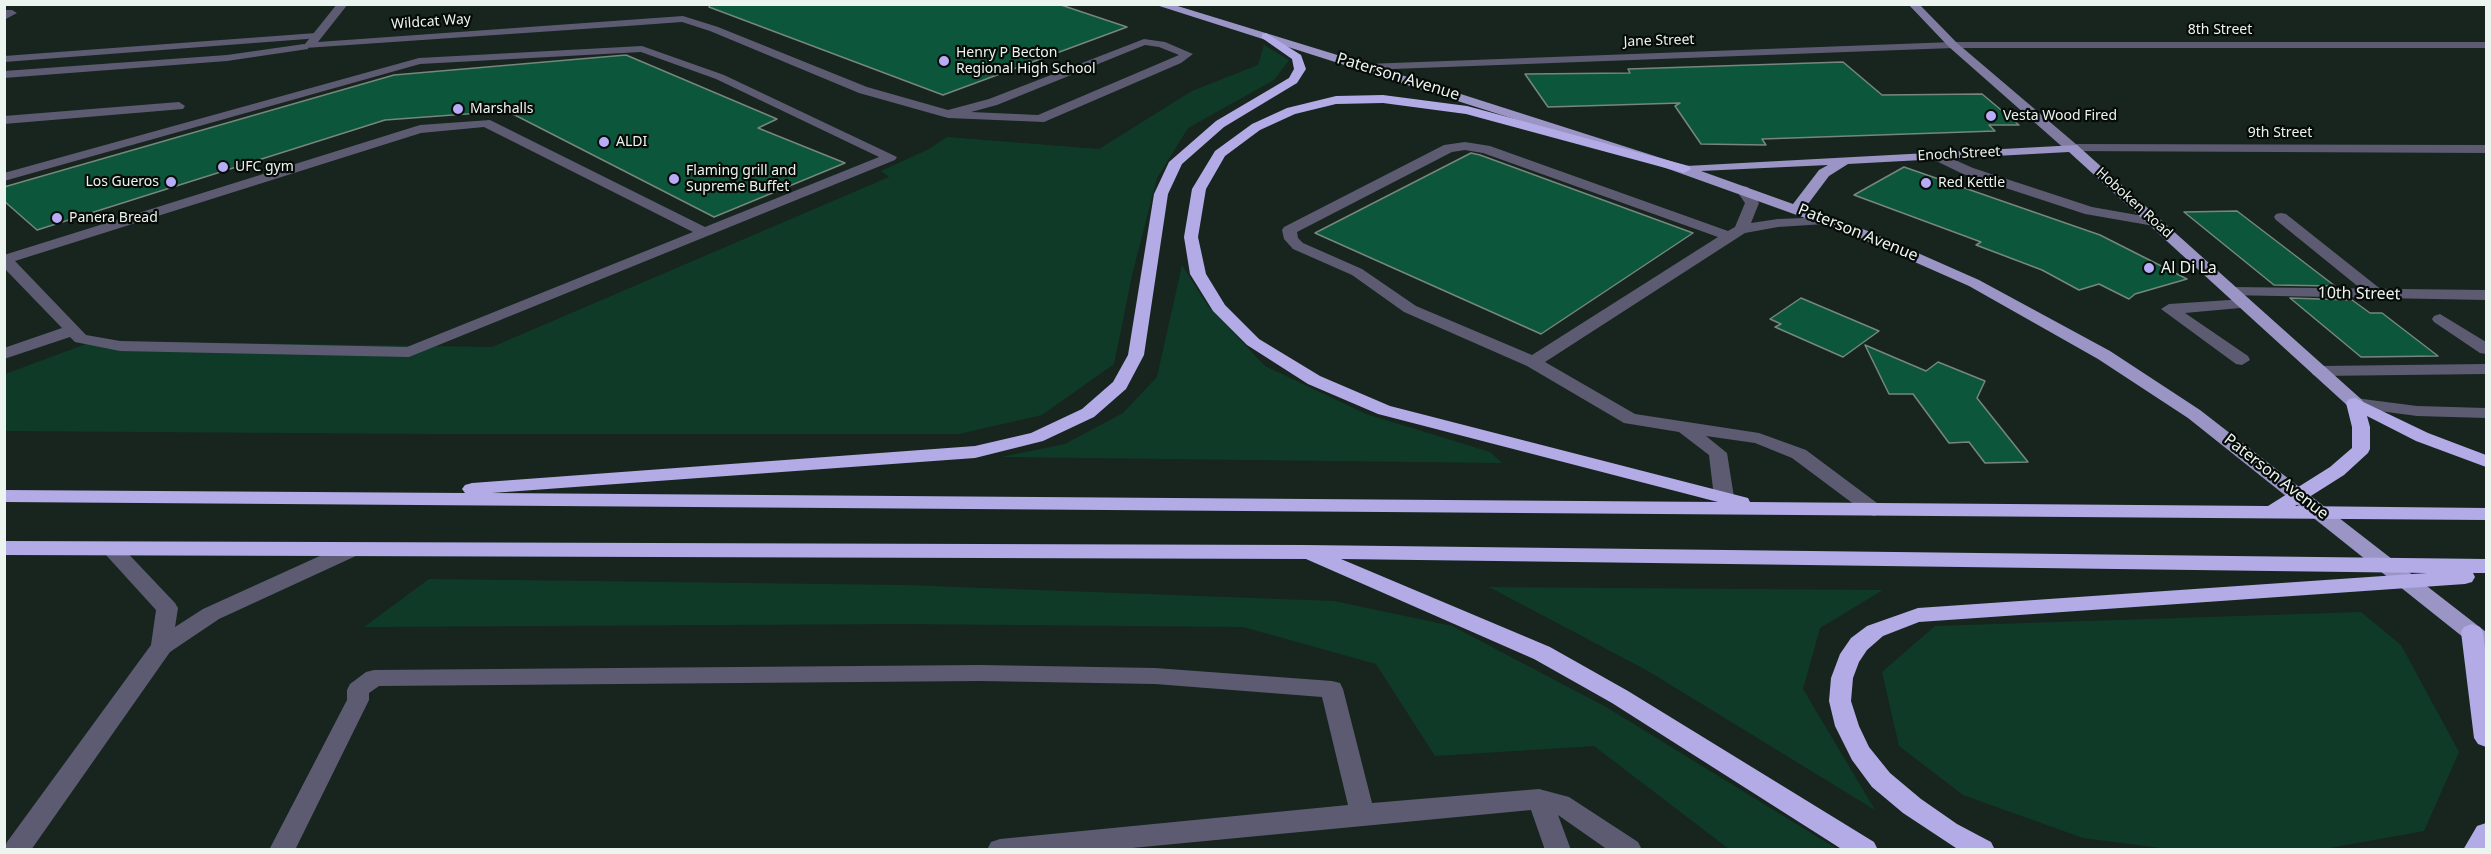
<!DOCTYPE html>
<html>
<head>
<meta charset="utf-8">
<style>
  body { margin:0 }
  #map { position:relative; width:2491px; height:854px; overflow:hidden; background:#17251e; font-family:"Noto Sans",sans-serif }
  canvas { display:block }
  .frame { position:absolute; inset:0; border:6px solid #ecf4ef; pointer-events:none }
</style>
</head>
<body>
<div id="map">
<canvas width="2491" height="854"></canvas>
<div class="frame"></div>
</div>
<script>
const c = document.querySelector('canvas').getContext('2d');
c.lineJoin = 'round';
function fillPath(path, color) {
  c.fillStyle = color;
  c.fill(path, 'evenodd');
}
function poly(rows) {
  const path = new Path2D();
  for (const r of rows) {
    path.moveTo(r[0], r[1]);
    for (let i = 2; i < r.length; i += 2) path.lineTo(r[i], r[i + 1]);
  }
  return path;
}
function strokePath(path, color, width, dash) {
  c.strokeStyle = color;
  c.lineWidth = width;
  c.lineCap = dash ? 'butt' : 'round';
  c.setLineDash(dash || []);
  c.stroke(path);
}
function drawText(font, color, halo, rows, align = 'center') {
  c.font = font + ' "Noto Sans",sans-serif';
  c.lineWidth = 4.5;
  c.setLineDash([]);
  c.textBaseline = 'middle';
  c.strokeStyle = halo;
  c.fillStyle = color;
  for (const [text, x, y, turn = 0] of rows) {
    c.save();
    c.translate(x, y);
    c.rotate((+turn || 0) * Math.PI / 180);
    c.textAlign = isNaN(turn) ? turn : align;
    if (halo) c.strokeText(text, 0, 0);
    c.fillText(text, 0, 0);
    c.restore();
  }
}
fillPath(poly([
  [1264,45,1289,60,1274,80,1188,128,1157,178,1132,275,1114,364,1042,415,959,434,432,434,5,431,5,374,94,341,492,347,889,177,881,171,929,149,947,137,1099,149,1192,91,1258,65],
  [1182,265,1208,306,1265,366,1366,414,1490,452,1502,463,1001,457,1065,444,1123,413,1157,377],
  [429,579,904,585,1334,601,1452,626,1606,707,1837,849,1729,849,1594,746,1435,756,1376,664,1243,627,903,624,364,627],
  [1489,587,1883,590,1820,628,1803,689,1875,810,1648,671],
  [2361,612,2401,645,2459,752,2424,831,2324,849,2176,850,2083,838,1963,795,1899,746,1882,672,1935,626]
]), '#0f3a28');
const building = poly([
  [710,4,1058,4,1127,27,943,95,709,7,710,4],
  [626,55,777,119,758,128,845,163,714,217,507,111,385,120,37,230,4,201,4,187,394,75,626,55],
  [1843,62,1882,95,1982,94,2019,125,1989,125,1995,131,1762,139,1766,145,1701,144,1675,106,1680,103,1548,107,1525,74,1630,73,1628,69,1843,62],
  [1471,153,1480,155,1693,233,1541,334,1315,233,1471,153],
  [1904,167,2100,235,2187,279,2135,294,2129,299,2099,284,2079,290,2042,270,1976,245,1981,242,1854,195,1904,167],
  [2237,211,2335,286,2274,285,2184,212,2237,211],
  [1801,298,1879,331,1843,357,1775,327,1781,324,1770,319,1801,298],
  [2290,298,2352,300,2370,313,2382,313,2438,356,2361,357,2290,298],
  [1865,345,1926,371,1938,362,1985,381,1977,398,2028,462,1985,463,1969,442,1949,443,1913,394,1889,394,1865,345]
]);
fillPath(building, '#0c563b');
strokePath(building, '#77877e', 1.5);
fillPath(poly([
  [4,10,12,10,17,13,4,20,4,10],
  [683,16,718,27,867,87,948,110,989,99,1144,39,1165,42,1193,54,1181,63,1044,122,948,118,859,93,710,31,682,22,627,26,622,23,627,20,683,16],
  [1145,45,1159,47,1179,55,1038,115,971,112,997,105,1145,45],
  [316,33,320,34,320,38,4,62,4,56,316,33],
  [304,44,308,45,308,49,227,61,4,78,4,71,227,55,304,44],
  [642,46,724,75,897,157,895,160,409,357,120,351,75,342,70,337,4,359,4,348,62,328,4,268,4,255,420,125,490,120,705,227,879,157,716,79,641,52,420,64,4,181,4,173,419,58,642,46],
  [484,127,693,232,407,347,120,341,86,335,15,261,421,133,484,127],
  [179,102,185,106,183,109,4,124,4,116,179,102],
  [1465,142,1490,146,1728,231,1735,227,1745,203,1736,190,1743,186,1748,187,1759,203,1751,223,1778,219,1830,217,1832,220,1825,224,1778,227,1745,233,1545,362,1635,414,1759,433,1806,450,1881,506,1884,510,1881,514,1874,516,1867,514,1792,458,1755,443,1706,436,1727,453,1734,497,1731,501,1717,501,1714,497,1709,455,1679,432,1624,423,1527,366,1404,312,1352,275,1293,249,1284,239,1282,230,1284,227,1444,145,1465,142],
  [1465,150,1483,153,1718,237,1532,355,1416,306,1362,269,1303,243,1298,238,1297,232,1452,152,1465,150],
  [1935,151,1973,168,2092,207,2154,218,2161,222,2154,226,2085,214,1963,174,1930,158,1928,155,1935,151],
  [2281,213,2286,214,2383,291,2385,294,2383,297,2371,297,2276,220,2274,217,2276,214,2281,213],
  [2245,299,2253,304,2251,307,2185,313,2248,356,2250,360,2242,365,2236,364,2161,309,2169,304,2245,299],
  [2440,314,2486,342,2486,354,2480,353,2434,322,2432,319,2434,316,2440,314],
  [2486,364,2486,374,2319,376,2313,375,2311,371,2313,367,2319,366,2486,364],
  [2355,398,2417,406,2486,408,2486,418,2417,416,2349,407,2346,403,2349,399,2355,398],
  [113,543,120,545,175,603,178,608,175,627,203,609,344,545,351,543,358,545,361,550,358,555,219,619,170,652,31,850,4,850,7,842,151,645,156,610,106,555,103,550,106,545,113,543],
  [980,665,1155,668,1332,681,1340,683,1343,689,1372,803,1539,789,1569,797,1638,842,1642,850,1608,850,1558,815,1571,850,1545,850,1531,810,1111,850,987,850,991,842,1000,839,1348,805,1322,697,1155,684,980,681,379,686,369,693,369,700,295,850,269,850,347,700,347,690,350,684,366,672,374,670,980,665]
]), '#5d5b72');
fillPath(poly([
  [337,4,348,4,318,42,627,20,632,23,627,26,305,48,305,44,337,4],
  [1953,42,2486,42,2486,48,1953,48,1366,70,1360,67,1366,64,1953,42],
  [2072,144,2486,145,2486,153,2067,151,2065,148,2072,144],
  [2232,287,2486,290,2486,300,2226,295,2224,292,2232,287]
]), '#5d5b72');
fillPath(poly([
  [1908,4,1919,4,1957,43,2077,145,2079,148,2077,151,2067,151,1949,47,1908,4]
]), '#807ba1');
fillPath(poly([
  [1153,4,1171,4,1370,65,1686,166,2077,145,2361,399,2364,403,2361,407,2349,407,2069,152,1848,164,1829,176,1805,208,1868,231,1979,280,2110,351,2200,410,2486,632,2486,651,2478,649,2188,418,2098,359,1969,286,1858,237,1649,162,1153,4],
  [1828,165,1819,170,1793,204,1701,171,1828,165]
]), '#9a95c5');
fillPath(poly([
  [1266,33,1301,55,1306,69,1297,83,1224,127,1182,164,1168,194,1144,355,1126,389,1094,417,1043,441,975,458,492,493,1718,502,1378,414,1308,384,1247,345,1213,311,1190,274,1184,237,1192,189,1215,151,1252,124,1287,108,1336,96,1383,95,1467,106,1689,166,1691,169,1684,173,1466,114,1383,103,1336,104,1295,114,1260,130,1225,156,1206,189,1198,237,1206,274,1225,305,1259,339,1320,376,1390,406,1748,498,1750,502,2268,506,2330,467,2352,448,2352,427,2346,403,2349,399,2355,398,2428,433,2486,455,2486,467,2416,441,2367,416,2370,427,2370,449,2368,453,2344,475,2295,506,2486,508,2486,520,4,502,4,490,465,493,462,489,465,485,472,483,975,446,1031,433,1082,409,1113,382,1128,355,1154,194,1169,162,1216,121,1289,78,1294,69,1292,59,1262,38,1262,34,1266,33],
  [4,541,1304,545,2486,559,2486,573,2473,573,2475,577,2472,582,2465,584,1919,622,1883,636,1867,650,1859,662,1853,678,1851,701,1859,726,1869,747,1890,773,1921,799,1957,824,1991,842,1995,850,1959,850,1903,813,1872,787,1852,760,1835,726,1829,701,1831,678,1840,654,1851,638,1867,626,1918,608,2427,573,1341,559,1550,647,1628,691,1874,842,1878,850,1843,850,1612,703,1534,659,1306,559,4,555,4,541],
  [2472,624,2480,627,2483,632,2486,658,2486,747,2478,744,2474,738,2461,632,2464,627,2472,624],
  [2486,823,2486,850,2463,850,2477,826,2486,823]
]), '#b2abe6');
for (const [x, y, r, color] of [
  [944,61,6,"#b6acf8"],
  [458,109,6,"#b6acf8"],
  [1991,116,6,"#b6acf8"],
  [604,142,6,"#b6acf8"],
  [223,167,6,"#b6acf8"],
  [674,179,6,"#b6acf8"],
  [171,182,6,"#b6acf8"],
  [1926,183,6,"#b6acf8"],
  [57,218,6,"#b6acf8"],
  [2149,268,6,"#b6acf8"]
]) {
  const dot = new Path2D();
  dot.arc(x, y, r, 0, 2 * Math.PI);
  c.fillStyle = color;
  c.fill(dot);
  strokePath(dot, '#070c09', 2);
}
drawText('14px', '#ecf4ef', '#070c09', [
  ["Wildcat Way",431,22,-4],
  ["8th Street",2220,30],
  ["Jane Street",1659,41,-2],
  ["9th Street",2280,133],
  ["Enoch Street",1959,154,-3],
  ["Hoboken Road",2134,203,42]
]);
drawText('14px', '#ecf4ef', '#070c09', [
  ["Henry P Becton",956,53],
  ["Regional High School",956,69],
  ["Marshalls",470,109],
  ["Vesta Wood Fired",2003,116],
  ["ALDI",616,142],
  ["UFC gym",235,167],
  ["Flaming grill and",686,171],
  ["Supreme Buffet",686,187],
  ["Los Gueros",159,182,"right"],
  ["Red Kettle",1938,183],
  ["Panera Bread",69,218]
], 'left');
drawText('16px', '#ecf4ef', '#070c09', [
  ["Paterson Avenue",1398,77,17],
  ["Paterson Avenue",1858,233,22],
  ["10th Street",2359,294,1],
  ["Paterson Avenue",2276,477,38]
]);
drawText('16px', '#ecf4ef', '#070c09', [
  ["Al Di La",2161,268]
], 'left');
</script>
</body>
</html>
